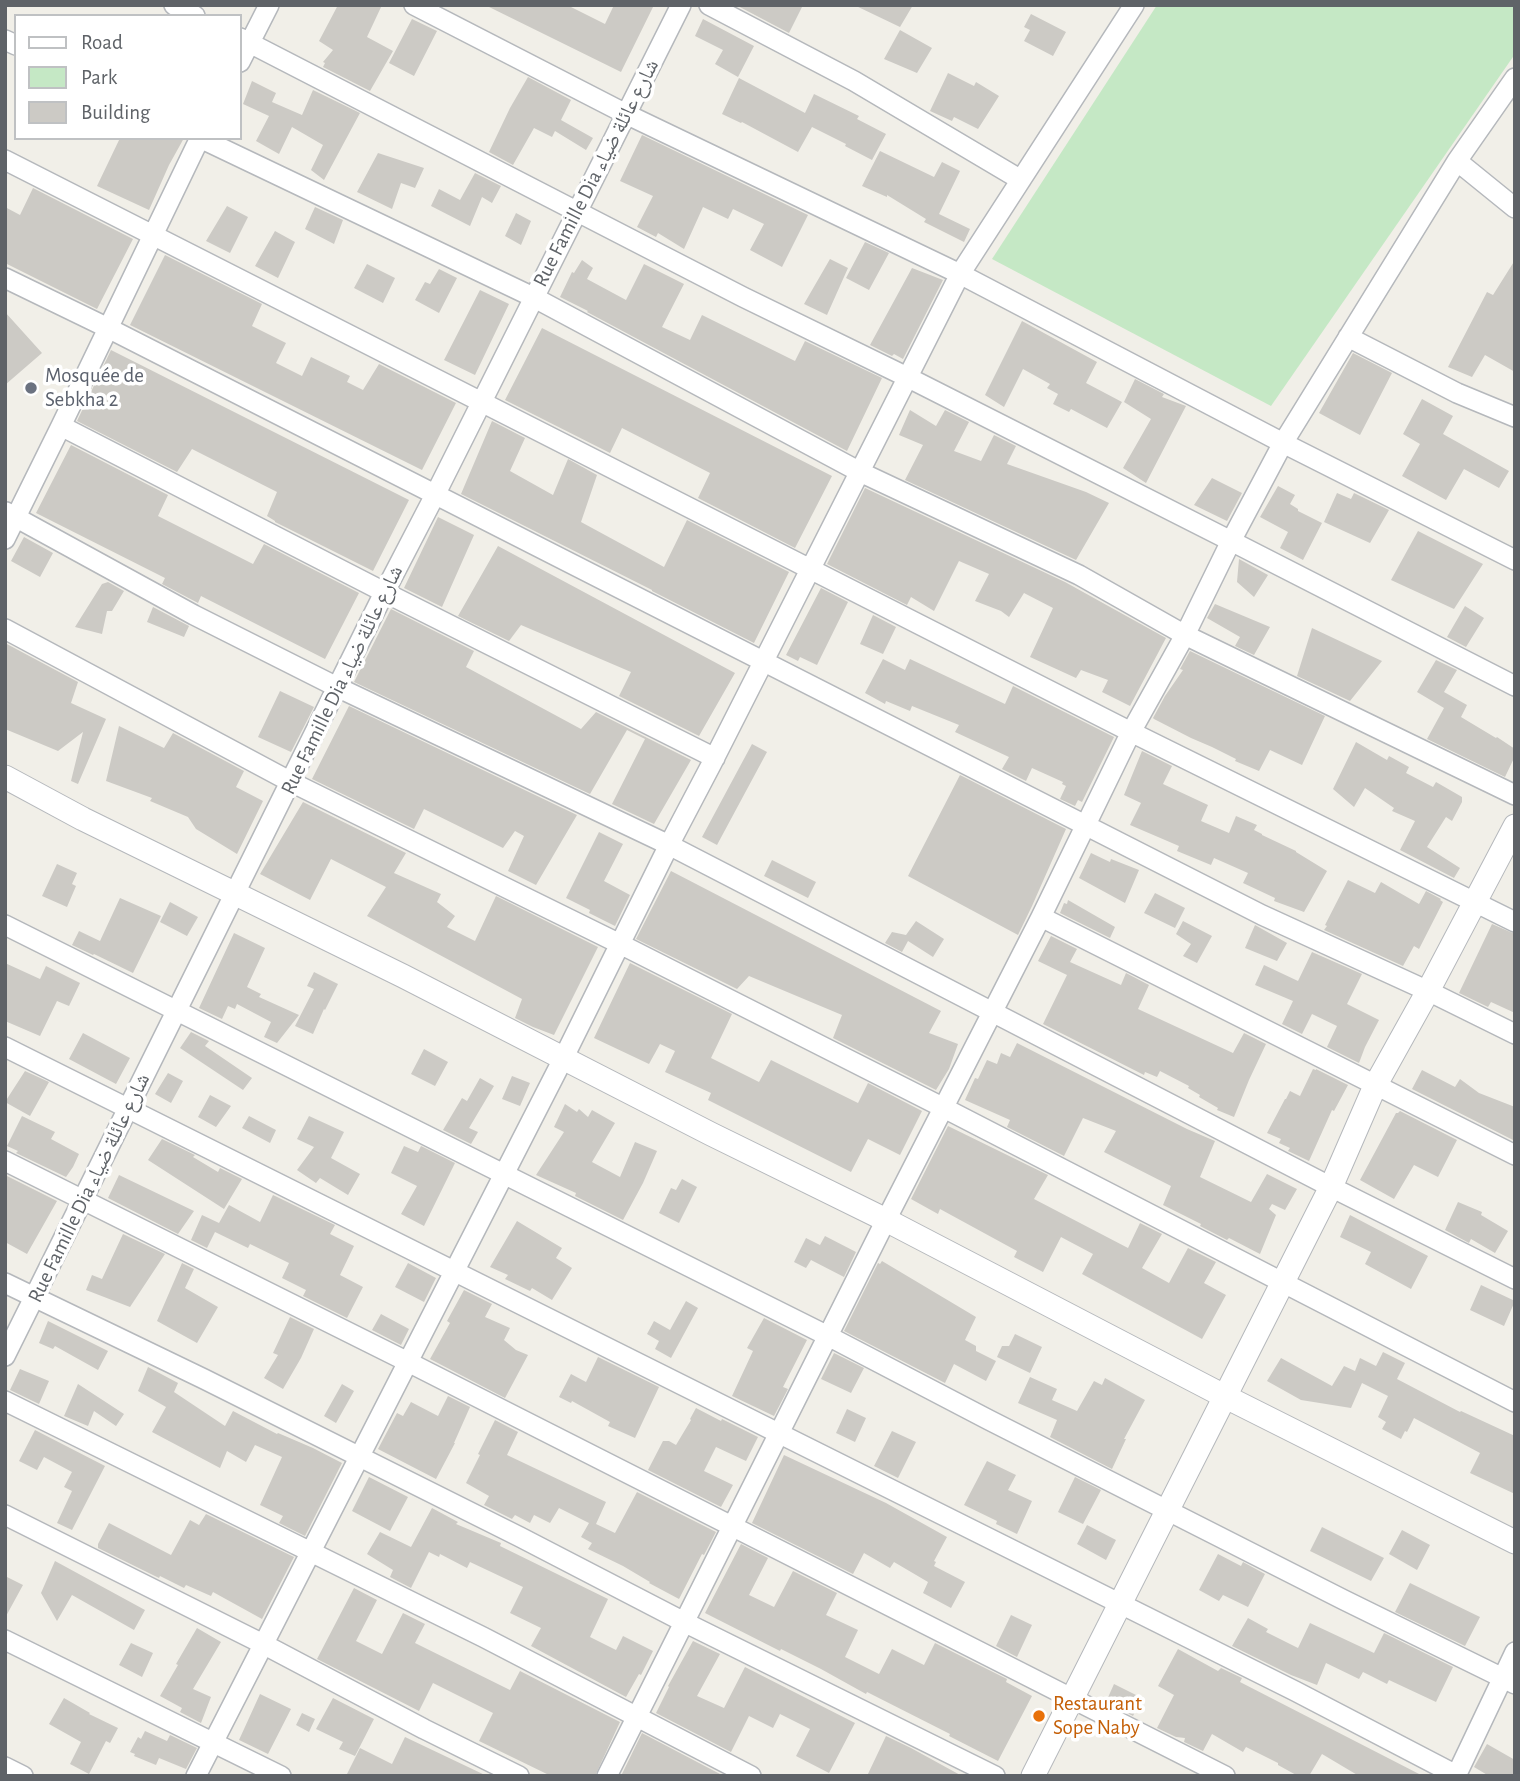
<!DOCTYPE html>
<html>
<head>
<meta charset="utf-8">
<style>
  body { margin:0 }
  #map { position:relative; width:1520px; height:1781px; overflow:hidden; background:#f1efe8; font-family:"Alegreya Sans",sans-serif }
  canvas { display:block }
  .frame { position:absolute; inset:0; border:7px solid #5f6368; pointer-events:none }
  .legend { position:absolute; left:14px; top:14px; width:228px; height:126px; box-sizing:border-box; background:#fff; border:2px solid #bfc1c3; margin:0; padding:9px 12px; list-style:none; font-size:21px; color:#5f6368 }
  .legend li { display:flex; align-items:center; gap:14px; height:35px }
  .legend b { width:35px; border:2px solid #bfc1c3 }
</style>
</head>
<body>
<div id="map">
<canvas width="1520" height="1781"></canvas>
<div class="frame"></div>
<ul class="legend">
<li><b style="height:9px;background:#fff"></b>Road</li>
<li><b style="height:19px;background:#c5e8c5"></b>Park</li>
<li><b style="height:19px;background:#cccac5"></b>Building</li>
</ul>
</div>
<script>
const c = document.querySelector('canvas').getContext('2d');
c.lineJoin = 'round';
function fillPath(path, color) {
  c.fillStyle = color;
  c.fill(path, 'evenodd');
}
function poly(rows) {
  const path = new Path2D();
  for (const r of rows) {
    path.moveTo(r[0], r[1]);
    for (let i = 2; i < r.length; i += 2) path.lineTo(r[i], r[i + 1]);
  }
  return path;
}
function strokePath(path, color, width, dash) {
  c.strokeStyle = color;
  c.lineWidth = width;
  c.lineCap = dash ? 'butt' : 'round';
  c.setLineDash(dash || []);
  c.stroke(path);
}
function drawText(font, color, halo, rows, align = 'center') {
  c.font = font + ' "Alegreya Sans","Noto Naskh Arabic",sans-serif';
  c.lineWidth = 7;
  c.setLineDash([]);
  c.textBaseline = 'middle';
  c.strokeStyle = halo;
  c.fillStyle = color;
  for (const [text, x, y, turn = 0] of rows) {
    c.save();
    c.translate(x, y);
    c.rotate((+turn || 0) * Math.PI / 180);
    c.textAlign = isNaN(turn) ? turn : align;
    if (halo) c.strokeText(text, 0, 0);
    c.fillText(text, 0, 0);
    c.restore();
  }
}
fillPath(poly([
  [1157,5,1515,5,1515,54,1271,406,992,259]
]), '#c5e8c5');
fillPath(poly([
  [338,5,382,5,367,37,393,51,370,91,323,67,325,63,323,62,333,50,319,41],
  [485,5,567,5,605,24,614,5,654,5,621,72],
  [736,5,803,5,789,33],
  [854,5,913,5,900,27],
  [1031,14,1066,32,1053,56,1024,41,1030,30,1024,27],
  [412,19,437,31,414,76,389,63],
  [703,19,754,46,738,77,715,64,723,50,695,36],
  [900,30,932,48,917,73,884,59],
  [948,73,974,86,976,82,999,96,978,129,954,117,952,121,930,111],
  [528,77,571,100,561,120,593,138,586,150,555,131,552,137,534,128,513,165,489,152,510,108],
  [739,78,805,113,814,94,859,116,857,119,886,134,872,160,845,146,846,144,812,127,798,152,742,122,741,123,722,114],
  [252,81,276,93,272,102,302,115,313,90,360,113,324,180,311,170,323,145,292,127,279,154,256,141,269,116,243,104],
  [642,135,808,215,782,267,750,250,764,224,733,209,728,219,703,207,684,249,658,233,656,237,637,227,653,196,620,181],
  [120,138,184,138,169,165,149,210,97,186],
  [880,151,934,177,942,162,960,171,939,214,970,229,964,242,924,222,926,219,887,195,887,197,862,186],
  [378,153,424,168,415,188,401,183,392,209,357,192],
  [475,173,501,186,492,203,482,197,470,226,431,206,439,189,460,200],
  [33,188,133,239,97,309,5,263,5,207,20,215],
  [227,206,248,217,230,253,206,241],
  [315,207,343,220,334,244,305,229],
  [516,213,531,221,521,245,505,236],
  [275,231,295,242,278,278,255,266],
  [865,242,889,253,869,290,846,278],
  [165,255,262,304,252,326,286,343,276,363,302,376,311,357,350,376,347,382,363,390,379,364,456,403,422,470,130,325],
  [830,259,848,268,827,315,804,304],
  [582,260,593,268,587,279,626,300,644,264,684,284,662,327,690,340,702,315,795,361,805,341,882,378,847,451,587,312,588,311,560,297,572,272,574,273],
  [1515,260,1515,372,1485,355,1472,377,1448,367,1487,292,1493,295],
  [367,264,395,278,383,303,354,288],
  [912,268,943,280,903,359,894,354,892,356,870,345],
  [439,269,457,278,439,313,415,300,425,282,430,284],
  [480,290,509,304,475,375,444,360],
  [5,312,42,353,5,385],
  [1022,321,1097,362,1086,383,1122,402,1107,428,1071,409,1069,412,1053,404,1058,394,1047,388,1050,384,1023,369,1004,407,985,395],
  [542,328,832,476,795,548,698,498,710,473,622,428,610,453,505,400],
  [111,350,409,500,373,571,275,522,275,521,267,516,277,492,192,449,177,472,77,421],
  [1353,353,1392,373,1360,435,1319,413],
  [1135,379,1164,394,1162,397,1186,406,1146,483,1123,468,1151,419,1124,402],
  [1422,399,1453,416,1443,434,1509,471,1499,488,1464,469,1446,500,1402,476,1420,444,1403,434],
  [910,410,936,426,945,410,969,422,954,451,981,461,994,435,1016,446,1007,464,1086,492,1109,503,1076,560,905,480,923,445,899,435],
  [492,421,525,438,510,471,553,495,568,459,597,475,581,522,664,567,687,520,789,572,754,643,652,591,652,590,461,494],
  [71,445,168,495,158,516,253,564,264,544,359,593,325,659,201,596,198,603,162,584,165,578,36,513],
  [1212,478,1242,493,1227,521,1194,505],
  [1278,486,1295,495,1290,504,1298,509,1298,511,1322,523,1303,560,1280,548,1288,532,1260,517],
  [865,488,1065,582,1166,638,1130,706,1102,692,1108,680,1081,670,1076,678,1030,657,1053,608,1024,593,1009,617,1001,611,975,601,989,574,959,561,934,611,911,597,907,605,827,564],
  [1337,493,1351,499,1354,493,1389,510,1370,543,1324,522],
  [438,517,474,535,442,607,404,588],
  [1418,531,1483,564,1454,609,1391,580],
  [24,537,53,553,40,577,11,561],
  [498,546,735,673,699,736,619,696,631,672,521,625,509,641,458,616],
  [1239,559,1268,575,1254,597,1237,582],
  [108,582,124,591,112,611,107,611,102,634,75,627,102,584],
  [821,588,848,602,817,665,800,657,798,661,786,655],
  [1215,604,1270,627,1254,655,1235,646,1240,637,1207,618],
  [1465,606,1484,618,1466,647,1447,637],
  [153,607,189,626,184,637,147,622],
  [391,609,474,651,466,667,581,729,596,712,691,760,654,824,612,804,645,739,627,730,590,794,354,682],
  [873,615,896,627,883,654,860,644],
  [1312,628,1382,661,1350,701,1297,676],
  [5,643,78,682,71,703,106,719,78,784,71,781,83,732,58,751,5,729],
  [1190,651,1325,716,1302,765,1270,750,1259,771,1235,761,1236,759,1212,747,1191,738,1154,719,1153,718,1165,696,1183,670,1180,669],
  [883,659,905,670,910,659,1005,704,1013,686,1114,737,1082,802,1078,800,1075,806,1060,799,1066,786,1062,784,1063,782,1032,768,1026,781,1002,769,1009,757,955,732,959,725,912,706,910,711,886,701,885,704,865,693],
  [1436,660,1457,670,1444,692,1467,705,1461,717,1496,738,1497,737,1515,749,1515,756,1505,777,1427,739,1444,708,1417,692],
  [280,691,314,707,291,752,258,737],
  [349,706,577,815,536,885,508,871,524,836,515,831,503,848,424,809,414,829,312,779],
  [119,726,164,748,173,733,244,771,236,787,263,801,237,854,196,829,188,817,150,801,152,798,106,781],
  [1356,742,1387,760,1389,756,1409,767,1406,773,1433,787,1436,782,1462,797,1462,802,1452,821,1446,817,1427,847,1460,868,1454,878,1400,850,1415,821,1392,811,1394,808,1365,788,1354,807,1333,789],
  [752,744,767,752,717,845,702,837],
  [1142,751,1172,766,1163,784,1208,805,1201,821,1229,833,1236,816,1257,825,1254,830,1262,834,1262,835,1296,851,1296,852,1327,871,1304,912,1274,901,1275,898,1243,883,1248,873,1214,858,1211,865,1177,851,1179,846,1130,825,1141,803,1124,795],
  [960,775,1066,829,1032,906,1018,935,908,876],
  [303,802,406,853,394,873,441,894,437,902,455,916,447,927,475,941,496,896,598,947,554,1035,533,1027,515,1018,522,999,367,916,386,887,331,859,310,900,260,874],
  [599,832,623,844,604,881,630,895,615,926,589,913,590,910,566,898],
  [1091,853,1110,862,1111,859,1139,870,1125,903,1079,878],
  [772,860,816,882,808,898,764,876],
  [57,864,77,873,72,884,76,886,67,907,42,896],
  [671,871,941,1011,929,1033,958,1044,949,1069,936,1090,833,1038,842,1015,749,976,737,989,636,939],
  [1348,880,1375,893,1381,882,1419,904,1426,891,1441,899,1440,900,1443,902,1419,949,1414,946,1403,966,1324,930,1327,926,1325,925],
  [1155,893,1185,908,1175,928,1144,913],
  [120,898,161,916,133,973,94,954,93,955,72,945,79,931,100,941],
  [1068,900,1115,927,1110,938,1060,913,1064,903,1067,904],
  [170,902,198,917,187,936,160,922],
  [916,921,944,939,933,957,908,941,902,952,885,943,892,932,906,935],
  [1183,921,1212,936,1197,963,1183,956,1191,944,1176,934],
  [1492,924,1515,934,1515,1013,1491,1002,1488,1007,1459,993],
  [1255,925,1287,943,1277,961,1245,948],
  [234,933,265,948,247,987,261,994,259,997,299,1015,277,1043,264,1037,271,1022,237,1004,235,1009,228,1006,222,1019,199,1008],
  [1051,936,1077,949,1070,962,1121,985,1126,973,1149,985,1138,1009,1233,1053,1244,1033,1266,1044,1249,1080,1234,1117,1217,1110,1218,1108,1199,1097,1200,1095,1188,1088,1189,1086,1160,1071,1157,1077,1145,1072,1144,1075,1043,1024,1067,975,1038,961],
  [1312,952,1362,974,1347,1004,1379,1020,1365,1047,1359,1063,1327,1047,1337,1026,1312,1014,1302,1034,1282,1024,1293,1001,1255,985,1264,965,1298,981],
  [5,963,40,979,46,966,80,983,69,1006,57,1001,40,1036,5,1021],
  [630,963,732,1014,711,1058,759,1082,771,1060,858,1103,868,1083,922,1111,900,1155,868,1139,851,1172,708,1100,711,1093,665,1072,675,1051,660,1044,649,1064,594,1038],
  [314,972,338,984,325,1010,324,1009,313,1034,295,1026,314,989,307,986],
  [191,1032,209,1041,205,1046,252,1078,243,1090,180,1048],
  [83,1033,130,1058,116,1084,69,1059],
  [1017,1043,1187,1129,1215,1141,1200,1177,1251,1202,1267,1174,1297,1189,1285,1210,1272,1204,1269,1209,1276,1215,1260,1254,1229,1238,1227,1240,1200,1226,1201,1224,1163,1205,1171,1186,1104,1152,1116,1131,1083,1118,1064,1156,1007,1127,1010,1120,965,1100,975,1078,978,1079,987,1060,997,1064,1001,1053,1010,1057],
  [424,1049,448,1062,435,1086,411,1074],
  [1313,1069,1316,1070,1316,1069,1348,1085,1334,1111,1332,1110,1309,1161,1288,1151,1290,1148,1279,1143,1281,1139,1267,1133,1285,1099,1286,1099,1290,1091,1300,1096],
  [1422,1070,1455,1087,1460,1079,1479,1093,1515,1107,1515,1141,1412,1089],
  [25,1071,49,1082,30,1116,5,1102],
  [168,1073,183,1081,171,1103,155,1094],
  [512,1076,530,1083,520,1106,502,1099],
  [480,1078,494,1086,469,1128,478,1132,471,1144,443,1130,462,1098,467,1101],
  [210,1095,231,1106,216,1127,198,1117],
  [565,1104,577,1112,579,1109,588,1117,592,1110,615,1123,592,1162,620,1177,635,1142,657,1151,643,1183,623,1220,575,1196,576,1193,536,1175,564,1132,554,1127],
  [1400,1111,1457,1140,1438,1177,1414,1165,1394,1199,1360,1180,1396,1113,1398,1113],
  [22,1116,55,1132,51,1139,79,1154,73,1167,66,1177,16,1153,18,1151,7,1146],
  [249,1116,276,1130,270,1143,242,1128],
  [309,1116,344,1132,331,1158,360,1174,348,1195,320,1178,316,1183,297,1170,314,1147,297,1139],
  [948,1126,1048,1175,1034,1199,1128,1248,1140,1223,1162,1234,1142,1268,1169,1283,1188,1248,1216,1262,1204,1283,1226,1295,1202,1339,1082,1274,1093,1254,1061,1237,1043,1272,1014,1257,1017,1251,940,1209,938,1214,911,1199],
  [162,1139,195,1155,193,1157,218,1172,220,1168,242,1179,224,1209,148,1160],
  [404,1146,418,1152,421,1146,455,1163,424,1226,401,1214,417,1186,391,1173],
  [5,1175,57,1201,27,1254,5,1242],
  [119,1175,194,1211,178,1234,108,1198],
  [682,1179,697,1187,679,1223,659,1213,671,1188,676,1190],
  [273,1195,335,1225,330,1234,354,1246,340,1275,363,1287,347,1318,303,1296,306,1290,282,1278,289,1263,250,1244,248,1248,215,1232,207,1248,191,1240,202,1215,219,1223,229,1205,260,1222],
  [1458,1202,1482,1212,1481,1215,1508,1231,1495,1253,1471,1239,1469,1243,1445,1230],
  [1350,1215,1428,1256,1411,1289,1365,1264,1371,1252,1340,1237],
  [517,1221,562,1248,556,1258,572,1268,552,1300,532,1288,530,1291,505,1279,508,1275,490,1267],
  [123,1234,165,1254,130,1307,86,1290,92,1275,102,1279],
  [825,1236,856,1252,844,1277,811,1260,806,1268,794,1262,806,1238,820,1245],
  [882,1261,976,1317,965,1340,976,1346,976,1351,996,1361,986,1381,954,1364,945,1383,844,1331,878,1263,880,1264],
  [182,1263,194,1269,185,1288,218,1307,197,1343,157,1321],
  [408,1263,436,1278,424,1302,395,1287],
  [1481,1285,1515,1301,1504,1326,1470,1310],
  [464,1290,492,1304,485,1317,510,1328,504,1340,516,1350,528,1355,505,1398,430,1359,450,1323,447,1321],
  [686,1301,698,1308,671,1358,655,1349,659,1341,647,1334,654,1321,670,1330],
  [381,1314,409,1329,401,1345,372,1330],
  [290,1317,314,1329,301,1358,283,1389,264,1378,278,1355,273,1353],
  [764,1318,807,1340,783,1387,788,1389,774,1416,732,1396,753,1351,747,1348],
  [48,1321,108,1351,98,1370,55,1346,53,1349,39,1343],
  [1015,1334,1042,1347,1030,1373,997,1357,1002,1346,1009,1346],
  [1383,1352,1405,1363,1397,1379,1460,1412,1461,1411,1515,1436,1515,1494,1470,1473,1480,1453,1414,1418,1407,1432,1405,1431,1401,1439,1382,1429,1386,1422,1378,1417,1388,1396,1362,1383,1351,1408,1301,1400,1267,1381,1281,1358,1332,1386,1344,1366,1355,1371,1360,1358,1376,1366],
  [834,1353,864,1368,851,1393,821,1379],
  [598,1357,659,1387,635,1438,608,1426,610,1422,572,1401,571,1403,559,1397,571,1374,586,1382],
  [148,1367,178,1383,174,1392,225,1426,233,1411,277,1434,278,1433,313,1448,342,1463,305,1536,279,1523,283,1516,260,1505,282,1457,255,1445,246,1462,227,1451,220,1468,152,1432,166,1407,138,1391],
  [20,1369,49,1381,39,1404,10,1390],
  [1030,1377,1057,1389,1052,1400,1077,1411,1094,1381,1102,1385,1105,1378,1145,1400,1124,1439,1126,1439,1112,1469,1050,1437,1057,1420,1018,1403],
  [78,1384,124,1414,116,1426,94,1411,88,1426,64,1416],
  [342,1384,354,1391,336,1423,324,1416],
  [448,1396,470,1407,454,1443,455,1443,436,1479,378,1449,397,1413,403,1416,411,1402,438,1416],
  [696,1408,721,1421,722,1419,758,1437,746,1461,716,1447,704,1471,733,1485,721,1507,648,1470,663,1441,669,1441,676,1445,691,1420,690,1419],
  [847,1409,866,1418,855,1442,836,1433],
  [495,1420,518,1432,507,1455,606,1502,596,1524,615,1533,637,1492,716,1532,704,1555,702,1554,679,1599,649,1583,650,1582,623,1566,588,1549,592,1543,581,1537,589,1523,559,1508,550,1523,534,1515,530,1523,515,1515,512,1519,484,1505,489,1496,466,1483,480,1455,478,1454],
  [35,1430,105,1466,72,1530,57,1523,72,1491,64,1487,72,1472,44,1457,37,1470,19,1461],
  [892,1431,916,1442,898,1478,874,1466],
  [784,1455,886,1503,947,1537,934,1561,936,1562,934,1566,965,1582,951,1608,923,1593,928,1582,894,1562,890,1568,864,1553,853,1574,752,1523],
  [987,1461,1016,1475,1008,1490,1032,1501,1017,1534,996,1524,997,1521,964,1505],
  [369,1477,408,1497,390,1531,352,1511],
  [1075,1477,1101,1490,1083,1524,1058,1512],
  [432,1508,458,1522,456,1524,501,1543,500,1546,608,1599,590,1637,616,1650,623,1636,653,1651,641,1675,639,1674,626,1697,531,1646,541,1628,510,1613,523,1587,470,1562,467,1568,440,1554,439,1557,429,1552,411,1588,390,1577,393,1570,367,1554,380,1532,411,1547],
  [206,1514,294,1557,262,1619,213,1592,211,1596,186,1585,184,1588,160,1576,159,1578,98,1548,98,1544,109,1523,171,1555,190,1520,199,1525],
  [1087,1525,1116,1540,1106,1560,1077,1544],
  [1322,1527,1384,1558,1371,1581,1310,1551],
  [1402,1530,1430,1545,1417,1570,1389,1554],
  [741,1544,768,1558,749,1595,774,1607,793,1571,837,1593,826,1615,858,1630,845,1657,879,1674,892,1649,924,1665,935,1643,1007,1679,1006,1682,1032,1696,998,1761,949,1736,950,1734,867,1692,866,1694,821,1669,781,1649,780,1651,705,1613],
  [1218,1554,1241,1566,1243,1562,1265,1574,1248,1607,1223,1595,1219,1601,1199,1590],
  [55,1561,145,1610,134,1630,72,1595,57,1621,41,1593],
  [5,1576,23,1585,5,1618],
  [1410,1583,1480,1617,1465,1646,1395,1612],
  [354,1588,377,1600,356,1641,382,1654,403,1613,425,1624,415,1643,510,1690,520,1671,620,1722,595,1776,551,1776,479,1741,493,1713,433,1683,419,1711,317,1659],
  [1011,1615,1032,1625,1017,1657,996,1646],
  [1248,1618,1268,1629,1266,1632,1298,1648,1310,1623,1374,1653,1384,1633,1453,1667,1436,1702,1389,1680,1387,1684,1363,1672,1359,1679,1326,1663,1317,1685,1291,1675,1232,1646],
  [197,1628,221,1642,193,1689,211,1697,201,1723,180,1712,182,1708,160,1696,178,1665,176,1664],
  [693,1641,720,1654,697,1696,724,1708,745,1667,855,1723,829,1773,796,1756,810,1729,780,1714,773,1728,749,1716,731,1752,656,1713,669,1687,668,1686],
  [131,1643,153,1653,142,1677,119,1665],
  [1178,1649,1218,1671,1221,1668,1242,1678,1240,1682,1423,1776,1359,1776,1322,1754,1309,1776,1298,1776,1278,1765,1278,1763,1246,1747,1243,1752,1212,1734,1203,1751,1184,1742,1185,1738,1176,1737,1157,1728,1174,1695,1158,1686],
  [1114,1684,1142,1698,1133,1716,1106,1702],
  [260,1694,291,1709,268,1754,239,1740],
  [64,1698,90,1713,89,1714,118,1728,110,1743,106,1741,89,1774,70,1764,81,1742,49,1724],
  [333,1698,374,1719,355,1756,339,1749,343,1742,316,1729],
  [302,1713,315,1719,309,1732,296,1725],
  [145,1731,167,1741,170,1735,197,1748,186,1769,159,1758,156,1765,134,1756,135,1754,130,1752,138,1737,141,1739],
  [642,1733,720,1774,720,1776,621,1776],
  [886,1736,911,1748,962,1776,867,1776],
  [405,1737,487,1776,346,1776,360,1748,392,1764],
  [1487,1744,1515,1760,1515,1776,1489,1776,1474,1767]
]), '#cccac5');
const minor = poly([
  [174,5,195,16],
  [414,5,626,114,960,274,1283,443,1515,560],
  [709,5,854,81,1021,180],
  [240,38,743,297,907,377,1231,541,1515,686],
  [5,40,16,45],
  [240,62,269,5],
  [1515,78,1457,161,1515,208],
  [5,160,1131,732,1515,922],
  [5,278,108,328,1262,915,1428,991,1515,1034],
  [1348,337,1457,393,1515,417],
  [61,426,384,592,715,758],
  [6,512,194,615,337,687,669,845,1331,1187,1515,1279],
  [5,539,61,426,195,148,200,138,533,297,860,472,1079,575,1185,635,1515,795],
  [5,629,291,782,620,944,944,1108,1515,1402],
  [1041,917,1515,1155],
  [5,925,828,1336,989,1420,1344,1600,1515,1684],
  [5,1047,1295,1691,1458,1776],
  [5,1161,408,1362,1225,1776],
  [5,1283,204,1379,520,1537,684,1622,995,1776],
  [5,1356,381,599,435,495,681,5],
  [5,1401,483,1637,751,1776],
  [5,1515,263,1644,424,1729,519,1776],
  [5,1640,281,1776],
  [5,1767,23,1776],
  [196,1776,563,1059,669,845,711,765,960,274,1134,5],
  [607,1776,886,1220,1041,917,1131,732,1185,635,1231,541,1283,443,1457,161],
  [1456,1776,1515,1652]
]);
const tertiary = poly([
  [5,777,83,819,403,976,711,1134,886,1220,1224,1396,1515,1542],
  [1033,1776,1331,1187,1375,1086,1428,991,1515,826]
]);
strokePath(minor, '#b5b8bc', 22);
strokePath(tertiary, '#b5b8bc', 25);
strokePath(minor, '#fff', 19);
strokePath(tertiary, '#fff', 23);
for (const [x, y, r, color] of [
  [31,388,7,"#6b7280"],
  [1039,1716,7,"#e8710a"]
]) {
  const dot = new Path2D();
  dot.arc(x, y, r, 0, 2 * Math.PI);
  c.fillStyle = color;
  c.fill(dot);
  strokePath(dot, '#fff', 2.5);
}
drawText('21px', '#5f6368', '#fff', [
  ["Rue Famille Dia شارع عائلة ضياء",596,173,-63],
  ["Rue Famille Dia شارع عائلة ضياء",342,680,-64],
  ["Rue Famille Dia شارع عائلة ضياء",89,1188,-64]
]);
drawText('21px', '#5b616d', '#fff', [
  ["Mosquée de",45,376],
  ["Sebkha 2",45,400]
], 'left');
drawText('21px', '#c56008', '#fff', [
  ["Restaurant",1053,1704],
  ["Sope Naby",1053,1728]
], 'left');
</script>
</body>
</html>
